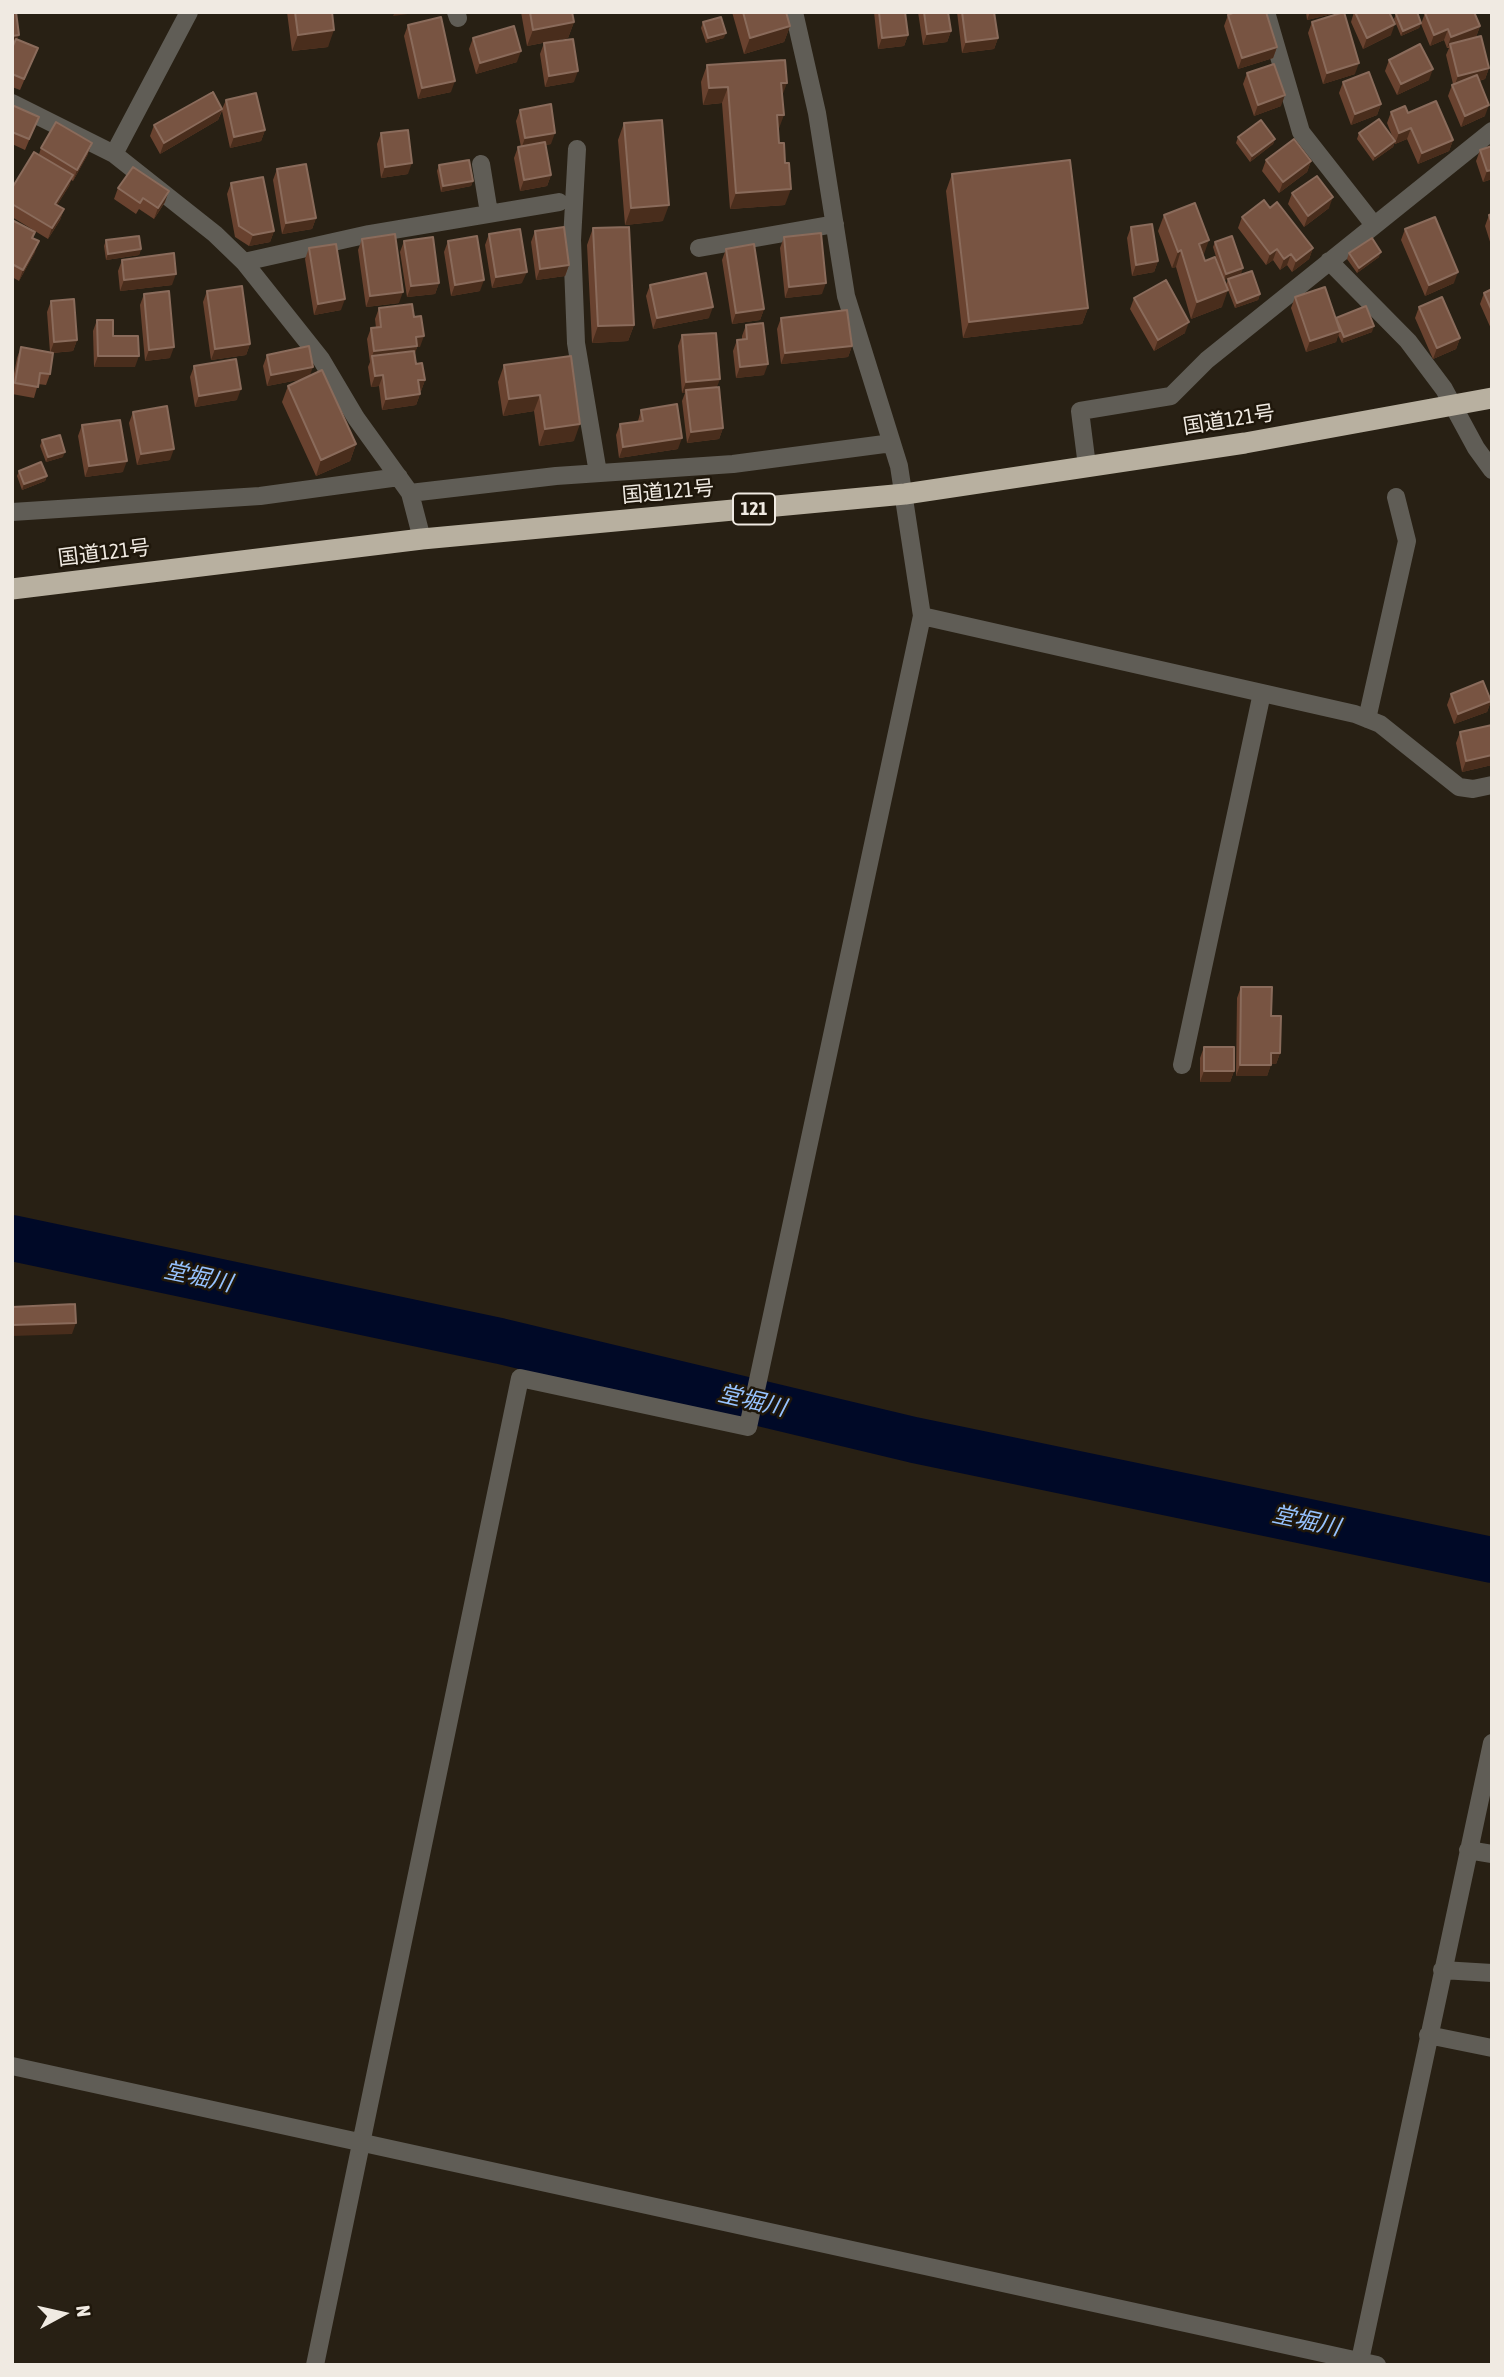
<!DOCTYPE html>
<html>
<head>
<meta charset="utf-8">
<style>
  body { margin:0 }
  #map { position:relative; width:1504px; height:2377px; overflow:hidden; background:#282014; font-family:"Asap Condensed",sans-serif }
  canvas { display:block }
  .frame { position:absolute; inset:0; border:14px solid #f0eae2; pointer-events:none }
  .north { position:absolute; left:28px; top:2279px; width:70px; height:70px; -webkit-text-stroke:5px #1f170b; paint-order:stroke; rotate:82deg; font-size:19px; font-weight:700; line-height:28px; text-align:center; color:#f0eae2 }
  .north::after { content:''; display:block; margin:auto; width:24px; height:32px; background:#f0eae2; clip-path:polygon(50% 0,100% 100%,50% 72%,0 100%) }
</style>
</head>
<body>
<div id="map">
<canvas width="1504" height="2377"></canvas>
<div class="frame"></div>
<div class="north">N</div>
</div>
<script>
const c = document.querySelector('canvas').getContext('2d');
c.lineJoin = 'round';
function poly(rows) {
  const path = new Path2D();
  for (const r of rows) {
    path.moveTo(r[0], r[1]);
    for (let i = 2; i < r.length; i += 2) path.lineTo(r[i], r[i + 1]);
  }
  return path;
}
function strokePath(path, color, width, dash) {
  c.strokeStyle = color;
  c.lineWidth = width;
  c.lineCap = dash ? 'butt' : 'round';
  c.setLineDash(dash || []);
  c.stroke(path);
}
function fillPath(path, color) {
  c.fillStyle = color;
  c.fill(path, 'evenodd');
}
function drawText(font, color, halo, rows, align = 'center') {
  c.font = font + ' "Asap Condensed","Noto Sans JP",sans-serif';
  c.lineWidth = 5;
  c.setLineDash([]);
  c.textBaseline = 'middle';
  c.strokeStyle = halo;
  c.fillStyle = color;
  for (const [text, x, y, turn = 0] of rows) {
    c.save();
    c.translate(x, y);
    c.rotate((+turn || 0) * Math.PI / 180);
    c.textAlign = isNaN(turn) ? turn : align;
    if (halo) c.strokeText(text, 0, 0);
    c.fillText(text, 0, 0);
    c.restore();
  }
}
strokePath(poly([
  [12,1238,500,1341,914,1440,1492,1560]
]), '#000927', 46);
strokePath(poly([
  [456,12,458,18],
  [1266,12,1301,132,1374,225],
  [12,103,114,154,215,234,244,262,321,359,356,418,410,493,422,539],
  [577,149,572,240,576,343,598,473],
  [114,154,189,12],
  [481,164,489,213],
  [699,248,835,224],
  [1329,261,1408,341,1444,389,1476,448,1492,470],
  [244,262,369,234,559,202],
  [1087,466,1080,411,1171,396,1207,360,1492,131],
  [410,493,556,476,733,464,892,443],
  [12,512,260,496,399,477],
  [922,616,1355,714,1380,724,1459,787,1473,789,1492,785],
  [1367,719,1407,541,1396,497],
  [1182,1065,1262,693],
  [1468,1850,1492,1854],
  [1442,1970,1492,1973],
  [1428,2035,1492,2048],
  [12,2066,1377,2365],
  [315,2365,520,1378,748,1427,922,616,899,466,846,296,817,113,794,12],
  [1359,2365,1492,1743]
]), '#605d56', 18);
strokePath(poly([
  [12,589,422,539,905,494,1245,443,1492,398]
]), '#b8b0a0', 21);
fillPath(poly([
  [287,12,332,12,328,47,292,51],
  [521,12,572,12,574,22,568,38,527,46],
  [732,12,786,12,790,26,784,42,744,54],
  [874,12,905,12,908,35,904,46,878,49],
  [918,12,948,12,951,31,947,42,923,45],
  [957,12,994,12,998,38,994,49,962,53],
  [1306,12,1336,12,1336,13,1307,20],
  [1354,12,1389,12,1391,35,1363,49,1351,22],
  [1425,13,1480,26,1476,37,1489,68,1485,79,1479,81,1485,116,1461,127,1448,96,1452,85,1453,84,1446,55,1449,48,1447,48,1444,40,1430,46,1421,24],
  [1396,14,1421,23,1419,28,1401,36,1394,19],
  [1228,15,1277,47,1273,58,1238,69,1224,26],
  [703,22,724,38,706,43,701,28],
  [1312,22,1355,74,1323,84,1308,33],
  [408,25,451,92,418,99,404,36],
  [473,38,517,62,476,74,469,49],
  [17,40,38,48,20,90,12,87,12,48],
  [544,43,574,82,545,87,540,54],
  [1389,60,1429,80,1397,95,1385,71],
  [707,65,782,95,778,130,785,205,730,209,722,103,703,105,701,82],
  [1247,73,1281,106,1254,116,1243,84],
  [1343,82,1381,104,1377,115,1351,125,1339,93],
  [226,100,265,130,261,141,230,148,222,111,218,120,160,154,150,136,154,125,222,109],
  [12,105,39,117,25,150,12,144],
  [520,110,551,144,545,145,551,175,547,186,520,191,514,158,518,147,521,147,516,121],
  [1391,112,1408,113,1453,140,1449,151,1418,164,1407,139,1395,144,1395,142,1393,147,1373,161,1357,139,1359,133,1393,138,1387,123],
  [624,123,663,221,625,225,618,140],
  [381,133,408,174,381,178,377,144],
  [1238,137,1275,139,1273,144,1250,162,1236,143],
  [1492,146,1492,179,1483,182,1476,161,1480,150],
  [41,148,88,154,73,181,71,180,69,186,57,205,64,209,60,220,48,239,12,217,12,188,39,154],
  [1266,160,1311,161,1307,172,1279,193,1262,171],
  [439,165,473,181,471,186,441,192,437,171],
  [277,169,316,218,312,229,282,234,273,180],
  [952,174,1088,308,1082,324,963,338,946,191],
  [231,183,274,231,270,242,249,246,235,237,227,194],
  [118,188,165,202,154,219,139,209,136,214,114,199],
  [1292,193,1329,208,1304,227,1288,204],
  [1270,208,1313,248,1309,259,1292,272,1287,265,1280,270,1273,260,1266,265,1238,228,1242,217],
  [1492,214,1492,248,1485,226,1489,215],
  [1164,215,1203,257,1205,261,1220,270,1213,247,1215,242,1241,274,1224,280,1222,307,1191,319,1176,267,1172,268,1158,231],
  [12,220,35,232,33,238,35,252,19,281,12,277],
  [1131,227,1158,261,1154,272,1132,276,1127,238],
  [593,228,634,325,628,341,592,343,587,245],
  [1405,229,1454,283,1425,296,1401,240],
  [535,231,569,265,565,276,536,280,531,242],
  [489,234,522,283,492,288,485,245],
  [784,237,822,294,785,298,780,248],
  [362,239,399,303,366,307,358,250],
  [106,240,141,249,139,255,106,260,104,246],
  [404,241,439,283,435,294,407,297,400,252],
  [448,241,480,291,451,296,444,252],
  [309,248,341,310,314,315,305,259],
  [726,249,764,309,760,320,732,324,722,260],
  [1349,253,1379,257,1357,273,1347,259],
  [122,260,172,285,120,291,118,271],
  [1228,279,1260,294,1258,300,1235,308,1226,285],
  [650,285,709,318,653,329,646,296],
  [1492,289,1492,331,1480,304,1484,293],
  [207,291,250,344,246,355,211,360,203,302],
  [144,294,170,358,145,361,140,305],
  [1295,297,1336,319,1372,332,1342,343,1338,335,1336,342,1306,352,1291,308],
  [1134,298,1185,333,1154,351,1130,309],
  [51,301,77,340,73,351,52,353,50,374,46,385,38,384,34,398,12,394,12,384,17,358,21,347,50,352,47,312],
  [1419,307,1460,338,1456,349,1433,359,1415,318],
  [379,308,414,317,420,347,417,347,415,353,416,364,425,380,421,391,419,391,420,394,416,405,382,410,379,386,371,387,368,367,370,362,367,339,371,328,376,328,375,319],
  [781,318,852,346,848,357,781,364,777,329],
  [97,320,113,336,135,367,94,367,93,331],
  [746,325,764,375,736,378,733,351,737,340,742,339,742,336],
  [682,335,717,387,723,428,719,439,687,443,682,401,685,393,682,393,678,346],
  [267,355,310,376,356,444,350,461,316,476,282,402,288,386,303,379,267,386,263,366],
  [571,356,574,441,539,446,534,411,503,416,498,382,504,365],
  [194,366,237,400,195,407,190,377],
  [641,410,678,449,619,458,616,435,620,424,638,421],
  [133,412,170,460,137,465,129,423],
  [82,425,123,472,85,477,78,436],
  [42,440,63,457,46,462,40,446],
  [19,471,47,476,45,481,22,490,17,476],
  [1451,694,1491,701,1487,712,1454,724,1447,705],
  [1492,725,1492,765,1462,772,1456,743,1460,732],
  [1241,987,1271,1016,1280,1053,1276,1064,1271,1064,1267,1076,1236,1076,1237,998],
  [1204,1047,1234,1071,1230,1082,1200,1082,1200,1058]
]), '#69422f');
fillPath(poly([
  [395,12,423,12,393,16],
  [1310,12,1336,12,1336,13,1307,20],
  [574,22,568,38,527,46,533,30],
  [1421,23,1419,28,1401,36,1403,31],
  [1395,24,1391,35,1363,49,1367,38],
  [790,26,784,42,744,54,750,38],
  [1480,26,1476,37,1450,44,1447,48,1451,37],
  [1448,29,1444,40,1430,46,1434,35],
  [334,30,328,47,292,51,298,35],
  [951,31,947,42,923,45,927,34],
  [726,33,724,38,706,43,708,38],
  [19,35,15,46,12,47,12,36],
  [908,35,904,46,878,49,882,38],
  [998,38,994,49,962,53,966,42],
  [1277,47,1273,58,1238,69,1242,58],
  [521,51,517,62,476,74,480,63],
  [1359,63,1355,74,1323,84,1327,73],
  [1489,68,1485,79,1454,87,1458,76],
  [1433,69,1429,80,1397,95,1401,84],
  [578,71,574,82,545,87,549,76],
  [455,81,451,92,418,99,422,88],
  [781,83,787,83,781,99],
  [728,87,722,103,703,105,709,88],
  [1285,95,1281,106,1254,116,1258,105],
  [1381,104,1377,115,1351,125,1355,114],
  [1489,105,1485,116,1461,127,1465,116],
  [222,109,218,120,160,154,164,143],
  [777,115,784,115,778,131],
  [1411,128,1407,139,1395,144,1399,133],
  [265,130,261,141,230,148,234,137],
  [555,133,551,144,521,149,525,138],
  [1275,139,1273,144,1250,162,1252,156],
  [1453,140,1449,151,1418,164,1422,153],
  [1395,141,1393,147,1373,161,1375,156],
  [92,143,88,154,73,181,77,170],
  [1311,161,1307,172,1279,193,1283,182],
  [412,163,408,174,381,178,385,167],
  [1492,170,1492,179,1483,182,1487,171],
  [73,175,69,186,51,215,55,204],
  [551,175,547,186,520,191,524,180],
  [473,181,471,186,441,192,443,186],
  [791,189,785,205,730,209,736,193],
  [169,191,165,202,154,219,158,208],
  [1333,197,1329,208,1304,227,1308,216],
  [669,205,663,221,625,225,631,208],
  [64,209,60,220,48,239,52,228],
  [316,218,312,229,282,234,286,223],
  [274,231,270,242,249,246,253,235],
  [1209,240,1203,257,1199,244],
  [39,241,35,252,19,281,23,270],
  [1313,248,1309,259,1292,272,1296,261],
  [141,249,139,255,106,260,108,254],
  [1277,249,1273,260,1266,265,1270,254],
  [1181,250,1176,267,1172,268,1178,252],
  [1381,252,1379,257,1357,273,1359,268],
  [1291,254,1287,265,1280,270,1284,259],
  [1158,261,1154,272,1132,276,1136,265],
  [569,265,565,276,536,280,540,269],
  [1243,268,1241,274,1224,280,1226,274],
  [527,272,522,283,492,288,496,277],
  [1458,272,1454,283,1425,296,1429,285],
  [176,274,172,285,120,291,124,280],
  [484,280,480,291,451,296,455,285],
  [439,283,435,294,407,297,411,286],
  [826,283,822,294,785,298,789,287],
  [1228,290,1222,307,1191,319,1197,302],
  [403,292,399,303,366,307,370,296],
  [1260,294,1258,300,1235,308,1237,303],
  [345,299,341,310,314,315,318,304],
  [713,307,709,318,653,329,657,318],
  [1088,308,1082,324,963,338,969,322],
  [764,309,760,320,732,324,736,313],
  [1189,322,1185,333,1154,351,1158,340],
  [634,325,628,341,592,343,598,326],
  [1374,326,1372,332,1342,343,1344,337],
  [1340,331,1336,342,1306,352,1310,341],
  [424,336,420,347,417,347,413,357,372,356,370,362,374,351,416,337],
  [1460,338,1456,349,1433,359,1437,348],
  [77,340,73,351,50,353,54,342],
  [250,344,246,355,211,360,215,349],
  [852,346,848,357,781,364,785,353],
  [174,347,170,358,145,361,149,350],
  [98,356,139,356,135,367,94,367],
  [768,364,764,375,736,378,740,367],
  [313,367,309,378,267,386,271,375],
  [383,375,379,386,371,387,375,376],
  [720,379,716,390,686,390,685,393,682,393,686,382],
  [418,380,425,380,421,391,414,391],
  [241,389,237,400,195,407,199,396],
  [420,394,416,405,382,410,386,399],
  [540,395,534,411,503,416,509,399],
  [580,424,574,441,539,446,545,429],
  [723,428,719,439,687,443,691,432],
  [682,438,678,449,619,458,623,447],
  [356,444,350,461,316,476,321,460],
  [174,449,170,460,137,465,141,454],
  [65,452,63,457,46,462,48,457],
  [127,461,123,472,85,477,89,466],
  [47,476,45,481,22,490,24,484],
  [1491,701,1487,712,1454,724,1458,714],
  [1492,755,1492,765,1462,772,1466,761],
  [1271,1053,1280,1053,1276,1064,1267,1064],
  [1240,1065,1271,1065,1267,1076,1236,1076],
  [1204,1071,1234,1071,1230,1082,1200,1082],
  [76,1323,72,1334,12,1336,12,1325]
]), '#492d1c');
const building = poly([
  [12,12,16,12,19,35,12,36,12,12],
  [295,12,332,12,334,30,298,35,295,12],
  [530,12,572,12,574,22,533,30,530,12],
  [743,12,786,12,790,26,750,38,743,12],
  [879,12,905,12,908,35,882,38,879,12],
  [924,12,948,12,951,31,927,34,924,12],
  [962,12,994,12,998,38,966,42,962,12],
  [1235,12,1266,12,1277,47,1242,58,1228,15,1235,12],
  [1344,12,1359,63,1327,73,1312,22,1344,12],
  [1355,12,1389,12,1395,24,1367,38,1355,12],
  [1399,12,1417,12,1421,23,1403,31,1396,14,1399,12],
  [1428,12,1474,12,1480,26,1451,37,1448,29,1434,35,1425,13,1428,12],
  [441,17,455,81,422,88,408,25,441,17],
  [721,17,726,33,708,38,703,22,721,17],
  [514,26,521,51,480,63,473,38,514,26],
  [1481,36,1489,68,1458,76,1450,44,1481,36],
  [16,39,38,48,24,79,12,74,12,48,16,39],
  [573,39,578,71,549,76,544,43,573,39],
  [1420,44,1433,69,1401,84,1389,60,1420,44],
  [785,60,787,83,781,83,784,115,777,115,779,143,784,143,785,163,789,163,791,189,736,193,728,87,709,88,707,65,785,60],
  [1274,64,1285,95,1258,105,1247,73,1274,64],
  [1369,72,1381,104,1355,114,1343,82,1369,72],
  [1477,75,1489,105,1465,116,1452,85,1477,75],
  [213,92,222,109,164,143,154,125,213,92],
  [256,93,265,130,234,137,226,100,256,93],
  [1436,101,1453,140,1422,153,1411,128,1399,133,1391,112,1405,106,1408,113,1436,101],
  [551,104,555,133,525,138,520,110,551,104],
  [12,105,39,117,29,139,12,132,12,105],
  [1379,119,1395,141,1375,156,1359,133,1379,119],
  [662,120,669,205,631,208,624,123,662,120],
  [1261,120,1275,139,1252,156,1238,137,1261,120],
  [56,122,92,143,77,170,41,148,56,122],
  [408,130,412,163,385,167,381,133,408,130],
  [1294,139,1311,161,1283,182,1266,160,1294,139],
  [545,142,551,175,524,180,518,147,545,142],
  [1492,146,1492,170,1487,171,1480,150,1492,146],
  [34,152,73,175,55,204,64,209,52,228,12,204,12,188,34,152],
  [469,160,473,181,443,186,439,165,469,160],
  [1070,160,1088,308,969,322,952,174,1070,160],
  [306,164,316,218,286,223,277,169,306,164],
  [133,167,169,191,158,208,143,198,140,203,118,188,133,167],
  [1317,176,1333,197,1308,216,1292,193,1317,176],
  [263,177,274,231,253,235,239,226,231,183,263,177],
  [1264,200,1270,208,1277,202,1313,248,1296,261,1291,254,1284,259,1277,249,1270,254,1242,217,1264,200],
  [1195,203,1209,240,1199,244,1205,261,1215,257,1228,290,1197,302,1181,250,1178,252,1164,215,1195,203],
  [1492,214,1492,225,1489,215,1492,214],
  [1435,217,1458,272,1429,285,1405,229,1435,217],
  [12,220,35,232,32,238,39,241,23,270,12,264,12,220],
  [1152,224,1158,261,1136,265,1131,227,1152,224],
  [564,227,569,265,540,269,535,231,564,227],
  [629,227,634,325,598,326,593,228,629,227],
  [520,229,527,272,496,277,489,234,520,229],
  [821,233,826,283,789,287,784,237,821,233],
  [395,234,403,292,370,296,362,239,395,234],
  [139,236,141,249,108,254,106,240,139,236],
  [477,236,484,280,455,285,448,241,477,236],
  [1232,236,1243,268,1226,274,1215,242,1232,236],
  [433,237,439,283,411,286,404,241,433,237],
  [1372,238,1381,252,1359,268,1349,253,1372,238],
  [336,244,345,299,318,304,309,248,336,244],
  [754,244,764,309,736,313,726,249,754,244],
  [174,253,176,274,124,280,122,260,174,253],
  [1252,271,1260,294,1237,303,1228,279,1252,271],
  [706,273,713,307,657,318,650,285,706,273],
  [1166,280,1189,322,1158,340,1134,298,1166,280],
  [242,286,250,344,215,349,207,291,242,286],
  [1325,287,1340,331,1310,341,1295,297,1325,287],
  [1492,289,1492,311,1484,293,1492,289],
  [169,291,174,347,149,350,144,294,169,291],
  [1442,297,1460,338,1437,348,1419,307,1442,297],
  [74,299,77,340,54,342,51,301,74,299],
  [412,304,414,317,421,316,424,336,416,337,417,346,374,351,371,328,381,327,379,308,412,304],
  [1366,306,1374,326,1344,337,1336,318,1366,306],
  [847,310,852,346,785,353,781,318,847,310],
  [97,320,113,320,113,336,138,336,139,356,98,356,97,320],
  [763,323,768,364,740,367,737,340,747,339,746,325,763,323],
  [716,333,720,379,686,382,682,335,716,333],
  [309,346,313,367,271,375,267,355,309,346],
  [21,347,53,353,50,374,40,373,38,387,15,383,21,347],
  [414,351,416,364,422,363,425,380,418,380,420,394,386,399,383,375,375,376,372,356,414,351],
  [571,356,580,424,545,429,540,395,509,399,504,365,571,356],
  [236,359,241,389,199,396,194,366,236,359],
  [322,370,356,444,321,460,288,386,322,370],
  [719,387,723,428,691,432,686,390,719,387],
  [677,404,682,438,623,447,620,424,643,421,641,410,677,404],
  [167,406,174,449,141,454,133,412,167,406],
  [120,420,127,461,89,466,82,425,120,420],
  [60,435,65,452,48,457,42,440,60,435],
  [41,462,47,476,24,484,19,471,41,462],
  [1483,681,1491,701,1458,714,1451,694,1483,681],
  [1492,725,1492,755,1466,761,1460,732,1492,725],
  [1241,987,1272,987,1271,1016,1281,1016,1280,1053,1271,1053,1271,1065,1240,1065,1241,987],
  [1204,1047,1234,1047,1234,1071,1204,1071,1204,1047],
  [75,1304,76,1323,12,1325,12,1307,75,1304]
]);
fillPath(building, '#785442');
strokePath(building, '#8a6b5b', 2);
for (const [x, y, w] of [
  [754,509,42]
]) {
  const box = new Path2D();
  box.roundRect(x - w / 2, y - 15.5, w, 31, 5);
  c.fillStyle = '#1f170b';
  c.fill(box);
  strokePath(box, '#f0eae2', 2);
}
drawText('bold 19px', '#f0eae2', null, [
  ["121",754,509]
]);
drawText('21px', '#f0eae2', '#1f170b', [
  ["国道121号",1229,420,-9],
  ["国道121号",668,492,-5],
  ["国道121号",104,553,-7]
]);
drawText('italic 23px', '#97c3ff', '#1f170b', [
  ["堂堀川",198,1277,12],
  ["堂堀川",752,1401,13],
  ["堂堀川",1306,1521,12]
]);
</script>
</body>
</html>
